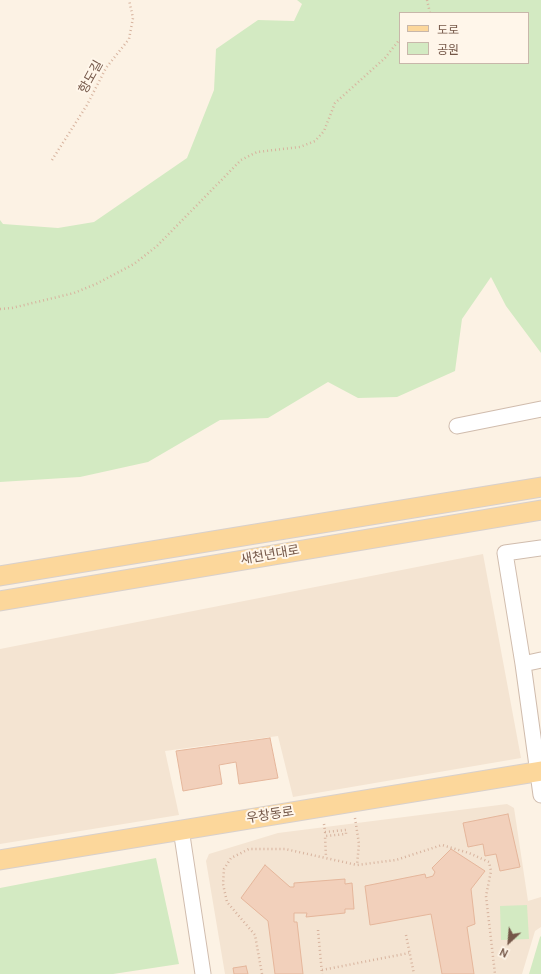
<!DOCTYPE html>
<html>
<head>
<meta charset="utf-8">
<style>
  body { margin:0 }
  #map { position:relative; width:541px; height:974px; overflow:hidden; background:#fcf2e4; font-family:Cabin,"Noto Sans KR",sans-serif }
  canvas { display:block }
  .legend { position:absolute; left:399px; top:12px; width:130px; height:52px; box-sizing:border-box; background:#fff6ea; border:1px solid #c8b7aa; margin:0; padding:5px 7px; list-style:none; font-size:12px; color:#755849 }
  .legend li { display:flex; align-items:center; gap:8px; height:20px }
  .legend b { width:20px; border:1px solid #c8b7aa }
  .north { position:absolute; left:489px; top:922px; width:40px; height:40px; -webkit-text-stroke:3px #fff6ea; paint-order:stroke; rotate:206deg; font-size:11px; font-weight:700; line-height:16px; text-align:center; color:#755849 }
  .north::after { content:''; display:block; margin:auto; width:14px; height:18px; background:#755849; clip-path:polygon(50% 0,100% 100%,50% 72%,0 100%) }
</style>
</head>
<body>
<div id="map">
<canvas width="541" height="974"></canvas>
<ul class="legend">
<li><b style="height:5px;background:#fcd79b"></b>도로</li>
<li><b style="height:11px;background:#d3eac2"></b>공원</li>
</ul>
<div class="north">N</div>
</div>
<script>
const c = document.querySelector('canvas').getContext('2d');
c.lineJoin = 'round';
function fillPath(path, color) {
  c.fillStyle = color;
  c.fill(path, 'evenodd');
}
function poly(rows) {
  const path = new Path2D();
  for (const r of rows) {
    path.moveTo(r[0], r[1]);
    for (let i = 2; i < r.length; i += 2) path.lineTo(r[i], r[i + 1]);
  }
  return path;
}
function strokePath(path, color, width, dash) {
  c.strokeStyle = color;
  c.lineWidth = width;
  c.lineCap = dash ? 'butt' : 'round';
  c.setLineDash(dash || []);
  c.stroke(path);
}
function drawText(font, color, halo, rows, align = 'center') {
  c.font = font + ' Cabin,"Noto Sans KR",sans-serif';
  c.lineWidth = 4;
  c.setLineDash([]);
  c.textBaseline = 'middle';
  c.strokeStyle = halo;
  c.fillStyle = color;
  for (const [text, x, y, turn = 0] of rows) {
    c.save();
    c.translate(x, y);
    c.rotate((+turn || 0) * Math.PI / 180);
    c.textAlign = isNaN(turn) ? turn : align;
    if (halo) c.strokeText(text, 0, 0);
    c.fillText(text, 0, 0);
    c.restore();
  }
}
fillPath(poly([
  [483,554,521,758,293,797,278,736,165,751,179,815,0,844,0,649],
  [507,804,514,808,528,901,541,897,541,927,535,931,522,974,225,974,206,861,209,854,278,833]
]), '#f4e4d2');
fillPath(poly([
  [297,0,541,0,541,353,506,306,491,277,462,319,455,371,397,397,358,398,328,382,268,418,220,420,148,462,80,477,0,482,0,220,3,224,58,228,94,222,187,158,214,90,216,49,258,20,294,21,302,4],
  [400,13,528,13,528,63,400,63],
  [156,858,179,964,113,974,0,974,0,888],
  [527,905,529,939,501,940,500,906],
  [541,936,541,974,529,974,540,937]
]), '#d3eac2');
const building = poly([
  [270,738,278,778,239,784,236,762,219,765,222,784,183,791,176,751,270,738],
  [508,814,520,867,500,871,496,854,485,856,483,844,468,847,463,823,508,814],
  [451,849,485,871,471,889,475,924,467,927,474,974,442,974,431,914,370,925,365,886,425,874,426,878,433,876,435,872,432,868,451,849],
  [265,865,290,887,294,887,294,883,345,879,345,884,352,883,354,909,345,909,345,913,306,917,307,913,294,913,294,922,297,922,303,974,275,974,268,921,241,898,265,865],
  [246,966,248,974,234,974,233,968,246,966]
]);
fillPath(building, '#f2d0bb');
strokePath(building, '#e5b69b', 1);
const minor = poly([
  [457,426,541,409],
  [541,548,505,553,523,664,541,795],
  [523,664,541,660],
  [181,829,203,974]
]);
const major = poly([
  [0,576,541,487],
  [0,601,541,510],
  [0,860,541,771]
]);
strokePath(minor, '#d0bcad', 17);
strokePath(major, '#d8d0cc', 21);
strokePath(poly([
  [427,0,430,13],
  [52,160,87,105,106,68,129,39,133,18,129,0],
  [0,309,12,308,74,293,96,284,134,264,157,246,241,160,257,152,300,147,315,141,324,131,335,103,385,58,400,39],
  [355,818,359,844,357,865],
  [324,824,325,832,346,830,346,834,325,836,326,857],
  [318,930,322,974],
  [406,935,414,974],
  [322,970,409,953],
  [262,974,255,935,227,902,223,884,224,869,231,858,249,849,285,849,357,865,396,860,442,845,469,853,489,862,491,871,486,896,495,974]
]), '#d7b39e', 2.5, [1, 3]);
strokePath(minor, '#fff', 15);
strokePath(major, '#fcd79b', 19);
drawText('13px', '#755849', '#fff6ea', [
  ["항도길",91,77,-61],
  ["새천년대로",270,555,-10],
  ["우창동로",270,815,-9]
]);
</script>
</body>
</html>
